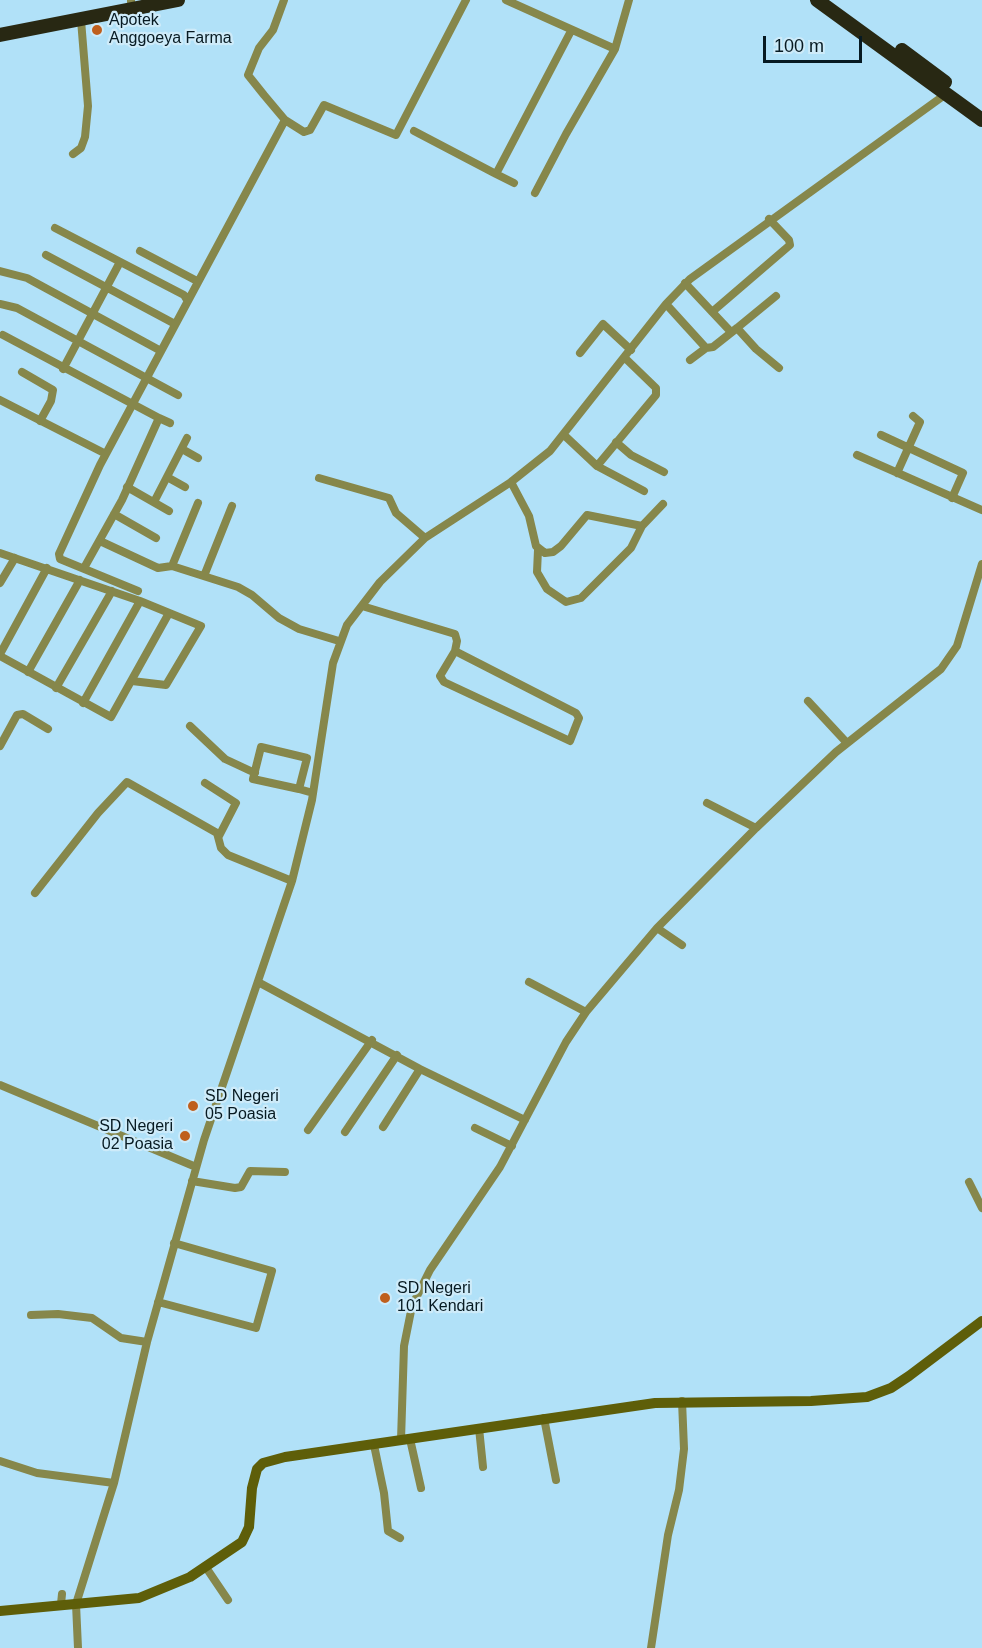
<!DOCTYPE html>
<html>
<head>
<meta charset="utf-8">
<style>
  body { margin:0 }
  #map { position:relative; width:982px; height:1648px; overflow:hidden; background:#b1e1f8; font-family:Helvetica,sans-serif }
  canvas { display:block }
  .scale { position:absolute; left:763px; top:36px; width:99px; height:27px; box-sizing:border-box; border:3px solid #071a22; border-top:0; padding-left:8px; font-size:18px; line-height:21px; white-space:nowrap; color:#071a22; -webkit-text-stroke:4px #ceebf9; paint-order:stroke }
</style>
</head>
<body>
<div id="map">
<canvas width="982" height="1648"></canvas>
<div class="scale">100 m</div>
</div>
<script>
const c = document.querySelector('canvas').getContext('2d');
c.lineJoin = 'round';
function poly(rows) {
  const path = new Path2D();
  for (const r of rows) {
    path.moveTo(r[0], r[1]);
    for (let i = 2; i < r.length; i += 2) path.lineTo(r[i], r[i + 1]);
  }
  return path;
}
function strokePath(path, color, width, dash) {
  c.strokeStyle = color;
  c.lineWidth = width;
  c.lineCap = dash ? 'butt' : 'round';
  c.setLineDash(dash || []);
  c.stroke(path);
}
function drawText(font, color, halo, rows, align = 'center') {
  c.font = font + ' Helvetica,sans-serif';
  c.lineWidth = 4.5;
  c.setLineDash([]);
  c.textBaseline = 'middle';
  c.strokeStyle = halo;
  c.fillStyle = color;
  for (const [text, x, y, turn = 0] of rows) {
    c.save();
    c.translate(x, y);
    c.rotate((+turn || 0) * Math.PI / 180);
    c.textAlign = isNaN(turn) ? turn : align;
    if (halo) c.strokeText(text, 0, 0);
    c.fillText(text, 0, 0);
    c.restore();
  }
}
strokePath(poly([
  [131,0,131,2],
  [284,0,273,30,259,48,248,75,264,95,285,120,304,132,310,130,324,105,396,135,466,0],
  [506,0,615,49],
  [414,131,496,174,571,31],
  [73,154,81,148,85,137,88,106,81,20],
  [496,174,514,183],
  [535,193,566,134,615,49,629,0],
  [55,228,184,295,187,300],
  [140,251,197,281],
  [46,255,175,324],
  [0,271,27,278,161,351],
  [685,283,731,332],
  [0,304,17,308,178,395],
  [666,304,706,348,690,360],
  [712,312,790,245,789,240,769,219],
  [737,328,776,296],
  [3,335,159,418,122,500,84,568],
  [706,348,713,347,737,328,756,349,779,368],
  [580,353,603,324,631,350],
  [63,369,120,262],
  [22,372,53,390,51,401,40,421],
  [0,400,106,454],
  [159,418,170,423],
  [564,435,597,466,656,395,656,388,625,358],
  [881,435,963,473,952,498],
  [616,442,631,455,664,472],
  [182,449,198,458],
  [857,455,982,510],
  [597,466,644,491],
  [897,473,920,422,913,416],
  [167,477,185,487],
  [319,478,389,498,396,513,425,538],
  [511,482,529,516,536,546,545,553,553,552,561,546,587,515,642,526,663,504],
  [127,487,169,511],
  [154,502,187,438],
  [198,503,172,566,238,587,252,595,279,618,299,629,339,641],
  [114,514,156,538],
  [100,541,158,568,172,566],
  [538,550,537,572,547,589,566,602,581,598,631,548,642,526],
  [0,553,140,601,201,626,166,685,132,681],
  [204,576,232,506],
  [0,583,15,558],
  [138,591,60,559,59,554,100,465,285,120],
  [362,606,455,634,457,641,455,651,440,676,444,682,570,741,579,718,576,713,455,651],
  [0,654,47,568],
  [0,656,111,717,169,613],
  [28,672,80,580],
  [56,688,112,591],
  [808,701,847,743],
  [83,703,140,601],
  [190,726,225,759,255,773],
  [0,746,17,715,23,714,48,729],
  [205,783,236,803,219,836],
  [299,789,307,758,261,747,253,779,299,789,313,793],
  [707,803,756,828],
  [35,893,98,813,127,782,217,833,221,848,228,855,292,881],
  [657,928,682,945],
  [258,982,420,1069,525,1120],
  [529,982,586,1012],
  [0,1085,196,1167],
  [383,1127,420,1069],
  [475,1128,512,1146],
  [308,1130,372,1040],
  [345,1132,397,1055],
  [192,1181,235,1188,241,1187,250,1171,285,1172],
  [969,1182,982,1208],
  [158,1302,256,1328,272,1271,174,1243],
  [31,1315,58,1314,92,1318,121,1338,147,1342],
  [544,1418,556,1480],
  [479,1428,483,1467],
  [410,1439,421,1488],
  [401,1440,404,1346,412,1306,430,1270,500,1167,566,1042,586,1012,657,928,756,828,836,752,941,669,957,646,982,564],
  [374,1445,384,1493,388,1531,400,1538],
  [0,1461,37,1473,114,1483],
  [205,1566,228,1600],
  [61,1604,62,1594],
  [78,1648,76,1604,114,1483,147,1342,204,1140,292,881,312,800,333,663,347,625,380,582,425,538,511,482,550,451,666,304,690,279,946,94],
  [651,1648,668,1535,679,1490,684,1449,682,1401]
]), '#86874b', 8);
strokePath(poly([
  [0,1611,139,1598,190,1577,242,1542,249,1527,252,1488,257,1469,263,1463,285,1457,655,1403,811,1401,867,1397,891,1388,909,1376,982,1321]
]), '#5e5e09', 10);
strokePath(poly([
  [817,0,982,120],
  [0,35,178,0],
  [902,50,945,82]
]), '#282813', 14);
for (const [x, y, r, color] of [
  [97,30,6,"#bf5f1d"],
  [193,1106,6,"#bf5f1d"],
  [185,1136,6,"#bf5f1d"],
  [385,1298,6,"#bf5f1d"]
]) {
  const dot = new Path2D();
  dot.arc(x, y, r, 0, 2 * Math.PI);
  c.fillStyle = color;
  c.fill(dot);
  strokePath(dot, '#ceebf9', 2);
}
drawText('16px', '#071a22', '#ceebf9', [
  ["Apotek",109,21],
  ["Anggoeya Farma",109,39],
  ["SD Negeri",205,1097],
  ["05 Poasia",205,1115],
  ["SD Negeri",173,1127,"right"],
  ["02 Poasia",173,1145,"right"],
  ["SD Negeri",397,1289],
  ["101 Kendari",397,1307]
], 'left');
</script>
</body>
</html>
